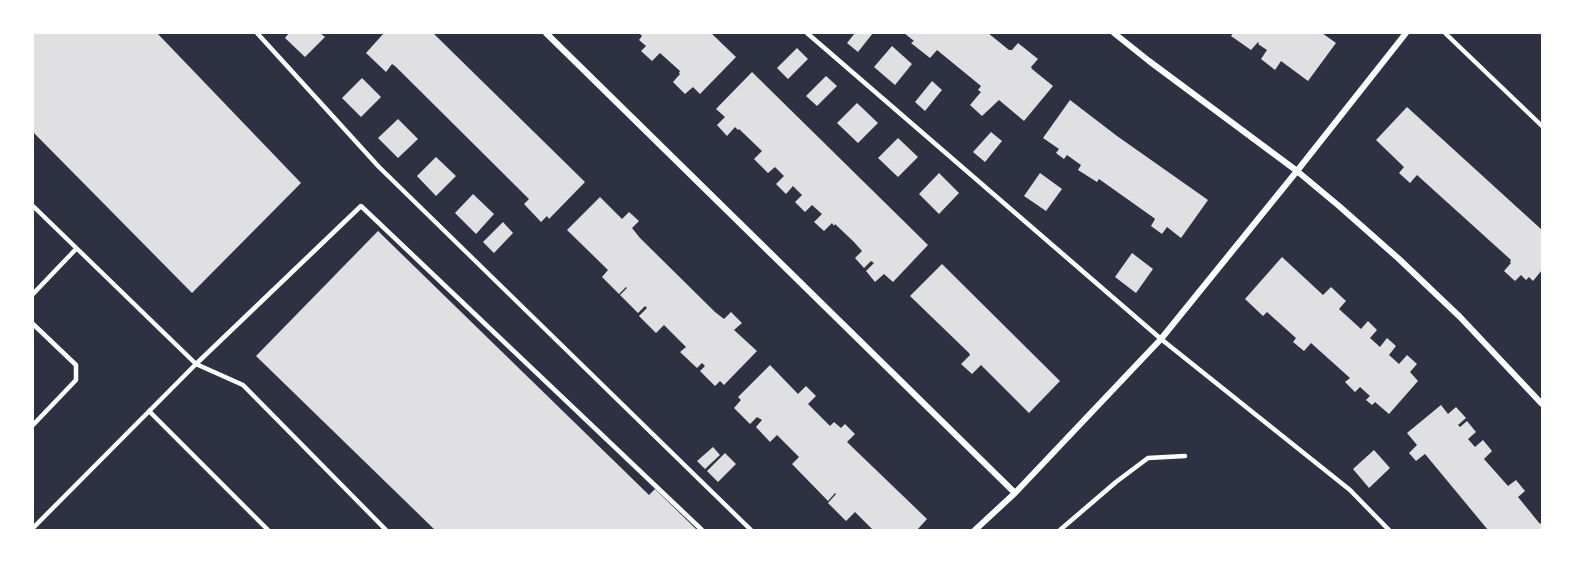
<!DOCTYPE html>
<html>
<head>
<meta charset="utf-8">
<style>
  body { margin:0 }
  #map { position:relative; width:1575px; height:563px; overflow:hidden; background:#2d3142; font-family:"Zilla Slab",serif }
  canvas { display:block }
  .frame { position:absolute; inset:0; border:34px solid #fff; pointer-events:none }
</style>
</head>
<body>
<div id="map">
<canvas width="1575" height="563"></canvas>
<div class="frame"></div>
</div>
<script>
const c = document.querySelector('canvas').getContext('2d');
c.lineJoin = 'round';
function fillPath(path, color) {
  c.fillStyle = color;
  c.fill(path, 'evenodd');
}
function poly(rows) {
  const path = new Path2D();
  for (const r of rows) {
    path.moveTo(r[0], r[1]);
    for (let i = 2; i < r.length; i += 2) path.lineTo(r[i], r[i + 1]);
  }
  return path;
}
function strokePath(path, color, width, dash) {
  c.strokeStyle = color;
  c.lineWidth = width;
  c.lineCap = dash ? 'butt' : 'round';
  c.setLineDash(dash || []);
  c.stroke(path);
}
fillPath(poly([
  [33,33,157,33,301,183,192,293,33,132],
  [289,33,320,33,325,37,305,57,285,38],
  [384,33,433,33,585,182,549,219,547,216,541,222,524,204,529,199,395,66,392,64,386,72,366,53],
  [639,33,711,33,736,57,700,94,693,87,685,94,673,82,680,74,679,73,680,71,660,53,652,61,641,51,646,46,639,40,642,36],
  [855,33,873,33,858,52,847,43],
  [904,33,988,33,1009,50,1012,50,1018,43,1038,59,1031,67,1032,69,1053,86,1024,121,999,100,982,116,970,105,981,92,978,90,981,86,937,50,930,58,911,43,914,41],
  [1233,33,1322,33,1336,43,1308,81,1281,61,1275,70,1261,59,1267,50,1258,44,1259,43,1258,42,1251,50,1231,36],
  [892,46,912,64,895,85,874,67],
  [797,48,808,59,788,79,777,68],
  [752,72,928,245,893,282,884,274,875,282,866,271,874,263,871,261,864,268,855,258,862,251,854,242,835,224,834,226,832,223,824,231,814,222,822,214,812,205,805,212,795,202,802,195,793,186,786,194,776,184,784,176,775,167,768,173,754,159,762,151,739,129,738,130,735,127,727,136,717,125,725,117,716,109],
  [826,76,837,86,817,106,806,96],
  [362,78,381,97,361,117,342,98],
  [932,81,942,90,925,111,915,102],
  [1070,100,1117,136,1208,200,1181,238,1167,227,1162,234,1151,226,1155,219,1154,218,1099,179,1097,182,1078,170,1081,165,1067,155,1064,159,1056,153,1059,149,1043,138],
  [857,103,878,123,858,143,837,123],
  [1407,107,1542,230,1542,270,1533,281,1529,277,1526,280,1521,275,1515,281,1504,271,1511,263,1510,262,1511,260,1417,175,1410,183,1399,173,1404,167,1376,140],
  [398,119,418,139,398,158,378,138],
  [991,132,1002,141,985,162,973,152],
  [898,138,918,157,898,177,878,158],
  [436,157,456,176,436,196,417,176],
  [939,173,959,193,939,214,919,194],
  [1040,173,1062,189,1046,211,1024,196],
  [473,194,494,214,476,234,455,213],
  [600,197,622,219,629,212,639,221,632,228,640,238,715,312,724,319,731,312,742,323,734,330,757,351,724,385,720,381,715,386,700,371,705,366,702,363,697,368,680,352,686,347,664,325,656,333,639,316,647,308,645,306,638,313,620,295,627,288,626,287,619,294,602,277,608,270,567,230],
  [503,222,513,233,494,253,483,242],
  [378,231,649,495,655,489,697,530,435,530,256,356],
  [1132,253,1153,269,1136,293,1115,277],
  [1282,257,1323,295,1331,287,1346,301,1339,309,1361,329,1368,321,1377,330,1370,338,1380,347,1387,338,1396,346,1389,355,1399,364,1407,355,1417,364,1410,372,1418,381,1389,414,1375,402,1372,405,1366,400,1370,396,1360,387,1355,392,1345,382,1350,378,1311,343,1304,351,1293,342,1296,338,1267,312,1263,316,1245,299],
  [942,264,1060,381,1029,413,981,365,972,374,961,364,970,355,969,353,910,296],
  [770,365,798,394,806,386,816,396,808,404,830,426,834,422,841,428,845,424,855,434,847,442,927,519,917,530,873,530,855,512,846,521,828,503,836,494,835,493,828,501,792,464,799,457,777,435,770,442,756,427,762,420,757,417,750,424,734,408,741,400,738,397],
  [1441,405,1448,414,1456,407,1466,418,1458,425,1460,427,1467,421,1476,432,1468,439,1475,447,1483,440,1492,451,1484,459,1508,486,1516,480,1525,491,1518,497,1540,524,1541,523,1542,524,1542,530,1488,530,1425,454,1416,461,1409,453,1417,445,1407,433],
  [713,447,720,455,705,469,697,461],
  [1374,450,1390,468,1369,488,1353,469],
  [725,453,736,464,718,482,707,471]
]), '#e0e0e3');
strokePath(poly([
  [257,33,379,167,751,530],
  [807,33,1161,339,1350,490,1389,530],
  [1445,33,1542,126],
  [33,206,196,364,243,385,386,530],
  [33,294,76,249],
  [33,324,76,365,76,380,33,425],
  [149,411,268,530],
  [33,528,196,364,361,206,702,530],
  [1060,530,1116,482,1148,458,1185,456]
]), '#fff', 4.5);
strokePath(poly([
  [546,33,1015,493],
  [1114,33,1149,61,1297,171,1339,206,1399,259,1460,317,1542,404],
  [975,530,1015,493,1161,339,1297,171,1406,33]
]), '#fff', 6);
</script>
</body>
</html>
